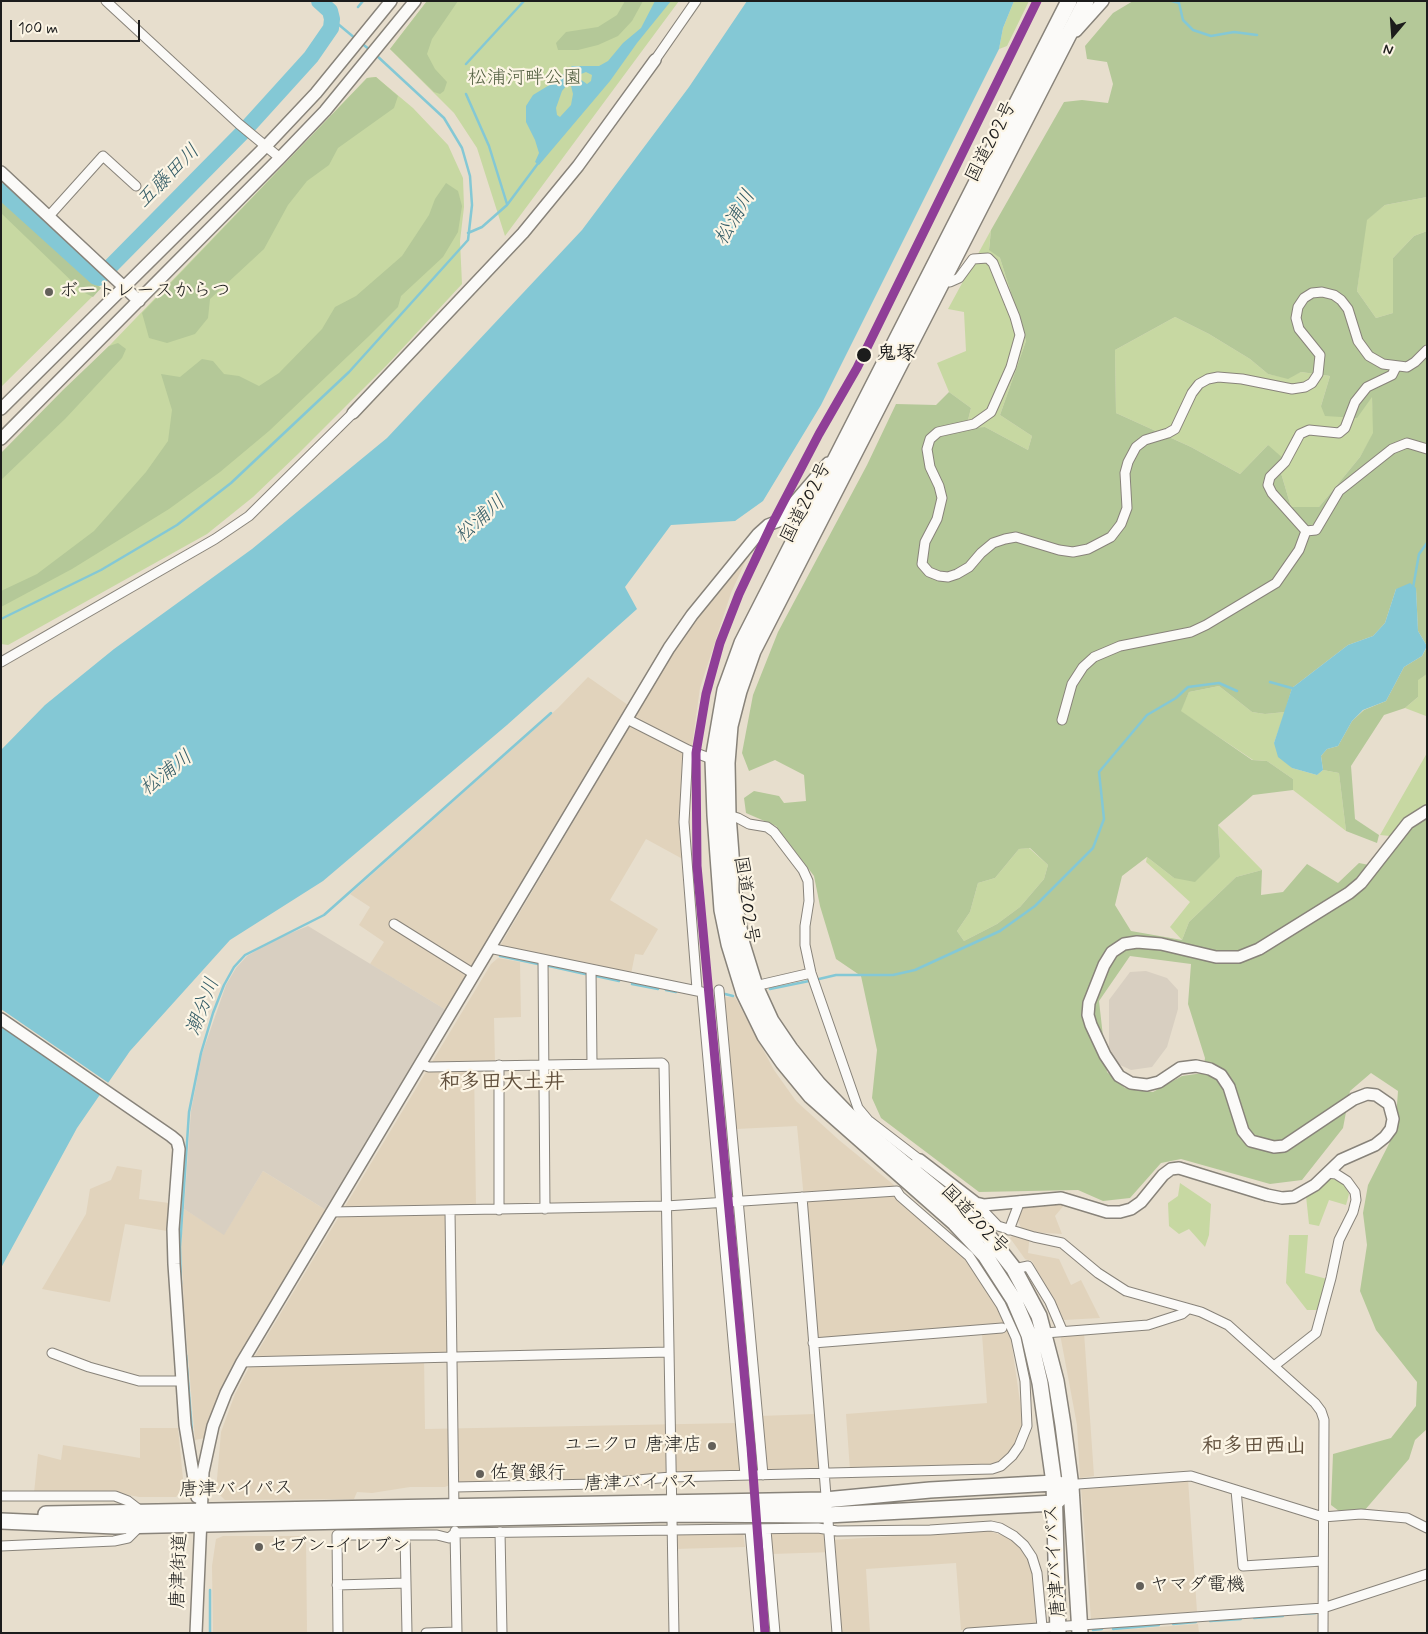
<!DOCTYPE html>
<html>
<head>
<meta charset="utf-8">
<style>
  body { margin:0 }
  #map { position:relative; width:1428px; height:1634px; overflow:hidden; background:#e7decd; font-family:Mynerve,sans-serif }
  canvas { display:block }
  .frame { position:absolute; inset:0; border:2px solid #1c1c1c; pointer-events:none }
  .north { position:absolute; left:1368px; top:10px; width:50px; height:50px; -webkit-text-stroke:4px #fcf5e5; paint-order:stroke; rotate:198deg; font-size:14px; font-weight:700; line-height:20px; text-align:center; color:#1c1c1c }
  .north::after { content:''; display:block; margin:auto; width:18px; height:22px; background:#1c1c1c; clip-path:polygon(50% 0,100% 100%,50% 72%,0 100%) }
  .scale { position:absolute; left:10px; top:20px; width:130px; height:22px; box-sizing:border-box; border:2px solid #1c1c1c; border-top:0; padding-left:6px; font-size:15px; line-height:18px; white-space:nowrap; color:#1c1c1c; -webkit-text-stroke:4px #fcf5e5; paint-order:stroke }
</style>
</head>
<body>
<div id="map">
<canvas width="1428" height="1634"></canvas>
<div class="frame"></div>
<div class="north">N</div>
<div class="scale">100 m</div>
</div>
<script>
const c = document.querySelector('canvas').getContext('2d');
c.lineJoin = 'round';
function fillPath(path, color) {
  c.fillStyle = color;
  c.fill(path, 'evenodd');
}
function poly(rows) {
  const path = new Path2D();
  for (const r of rows) {
    path.moveTo(r[0], r[1]);
    for (let i = 2; i < r.length; i += 2) path.lineTo(r[i], r[i + 1]);
  }
  return path;
}
function strokePath(path, color, width, dash) {
  c.strokeStyle = color;
  c.lineWidth = width;
  c.lineCap = dash ? 'butt' : 'round';
  c.setLineDash(dash || []);
  c.stroke(path);
}
function drawText(font, color, halo, rows, align = 'center') {
  c.font = font + ' Mynerve,"Klee One",sans-serif';
  c.lineWidth = 4.5;
  c.setLineDash([]);
  c.textBaseline = 'middle';
  c.strokeStyle = halo;
  c.fillStyle = color;
  for (const [text, x, y, turn = 0] of rows) {
    c.save();
    c.translate(x, y);
    c.rotate((+turn || 0) * Math.PI / 180);
    c.textAlign = isNaN(turn) ? turn : align;
    if (halo) c.strokeText(text, 0, 0);
    c.fillText(text, 0, 0);
    c.restore();
  }
}
fillPath(poly([
  [747,558,731,593,700,688,689,768,690,863,646,839,610,900,658,929,643,955,635,954,631,974,500,946,675,649,702,610],
  [588,677,628,705,446,1010,370,964,384,942,359,925,370,907,350,894,558,708],
  [498,958,520,962,521,1017,494,1018,495,1063,474,1064,476,1207,445,1208,448,1354,424,1355,425,1429,737,1423,740,1472,668,1472,599,1480,458,1482,445,1487,410,1487,372,1493,357,1492,354,1499,225,1500,216,1491,221,1432,235,1394,255,1356,491,964],
  [725,997,735,997,774,1070,796,1101,839,1140,894,1185,893,1195,961,1254,998,1308,1011,1339,1023,1423,1016,1446,1003,1460,990,1468,850,1470,846,1414,987,1403,982,1334,818,1346,797,1126,736,1129],
  [117,1166,142,1170,139,1199,169,1203,167,1231,125,1224,110,1302,42,1289,86,1214,90,1189,111,1180],
  [263,1171,326,1210,233,1364,220,1391,205,1438,195,1440,184,1306,181,1246,184,1209,224,1234],
  [1028,1204,1065,1204,1055,1216,1062,1234,1030,1232,1028,1253,1059,1259,1071,1285,1081,1280,1100,1318,1064,1320,1032,1261,1025,1259,1010,1238,1021,1228,1017,1218,1019,1211],
  [1084,1332,1094,1476,1080,1478,1077,1425,1060,1334],
  [815,1414,819,1470,765,1471,760,1416],
  [140,1428,178,1428,184,1489,176,1497,139,1497,118,1493,34,1493,38,1454,61,1460,63,1445,140,1458],
  [1188,1479,1197,1612,1091,1619,1081,1487],
  [987,1530,1009,1538,1023,1549,1034,1571,1039,1624,961,1630,956,1563,866,1569,870,1633,842,1633,834,1552,771,1554,769,1534,825,1533,832,1540],
  [743,1533,745,1547,674,1549,675,1534],
  [223,1536,306,1536,307,1633,213,1633,212,1566,216,1539],
  [1198,1624,1199,1633,1092,1633,1092,1632]
]), '#e1d3bc');
fillPath(poly([
  [308,926,446,1010,326,1210,263,1171,224,1235,184,1209,191,1111,202,1054,226,985,236,968,247,956,274,940],
  [1146,971,1167,978,1178,990,1178,1009,1167,1047,1152,1067,1131,1070,1118,1064,1109,1047,1109,1000,1130,972]
]), '#d8cfc1');
fillPath(poly([
  [427,1,679,1,505,236,477,148,454,113,390,49],
  [1014,1,1029,1,1007,46,999,49,1003,28],
  [376,77,413,108,448,145,463,178,464,207,460,241,462,284,387,365,298,454,253,497,207,534,8,645,1,644,1,454,109,346,367,78],
  [1,197,101,288,1,387],
  [1427,197,1427,231,1414,236,1393,258,1393,313,1376,318,1357,291,1366,220,1385,205],
  [991,230,989,249,1000,258,1026,341,1000,415,1032,436,1028,450,985,427,966,428,971,408,949,392,937,363,966,351,964,312,948,309],
  [1175,317,1209,334,1250,359,1268,374,1287,378,1301,372,1330,376,1321,406,1372,396,1374,433,1360,457,1319,507,1291,507,1281,473,1268,445,1240,474,1191,447,1116,413,1115,350],
  [1427,674,1427,719,1426,716,1405,708,1418,697,1418,679],
  [1219,686,1252,712,1265,714,1285,712,1274,743,1292,768,1317,775,1323,770,1339,773,1346,831,1293,790,1293,779,1267,761,1253,760,1180,711,1189,692],
  [1427,753,1427,805,1423,806,1390,836,1380,835],
  [1218,825,1262,870,1236,877,1189,922,1182,940,1170,927,1190,902,1146,862,1147,857,1174,878,1220,857],
  [1029,848,1048,865,1044,879,1020,907,997,924,964,941,957,931,970,912,978,883,995,878,1019,849],
  [1328,1178,1343,1181,1349,1194,1346,1205,1329,1200,1319,1226,1309,1224,1306,1196],
  [1180,1183,1211,1204,1209,1235,1205,1247,1189,1229,1179,1234,1169,1226,1168,1203,1178,1196],
  [1289,1235,1308,1235,1305,1273,1327,1279,1318,1310,1307,1310,1286,1283]
]), '#c7d8a2');
fillPath(poly([
  [427,1,458,1,432,39,427,54,435,69,447,82,444,91,440,94,434,92,390,49],
  [625,1,643,1,632,21,618,36,598,45,578,50,558,50,556,43,566,32,598,27,617,15],
  [1133,1,1427,1,1427,197,1385,205,1367,220,1357,291,1376,318,1393,313,1393,258,1414,236,1427,231,1427,646,1418,631,1416,588,1396,589,1385,623,1373,636,1348,645,1292,688,1285,712,1265,714,1252,712,1219,686,1189,692,1181,711,1252,760,1267,761,1293,779,1293,790,1253,795,1218,825,1220,857,1195,882,1174,878,1147,857,1122,876,1115,905,1131,931,1182,940,1189,922,1236,877,1262,870,1261,895,1283,892,1307,864,1338,883,1359,863,1379,867,1408,830,1427,818,1427,1429,1415,1440,1409,1459,1364,1511,1339,1511,1331,1505,1333,1454,1391,1438,1416,1406,1417,1382,1376,1330,1360,1291,1367,1245,1363,1213,1368,1185,1395,1132,1398,1091,1371,1073,1350,1091,1343,1128,1302,1180,1270,1184,1181,1159,1161,1163,1130,1198,1103,1201,1078,1190,979,1192,881,1118,872,1098,877,1050,861,976,836,959,820,906,814,876,776,826,746,813,744,798,754,791,779,796,784,803,806,801,804,775,775,760,749,771,742,753,753,695,778,632,867,465,896,404,936,405,949,392,971,408,966,428,985,427,1028,450,1032,436,1000,415,1026,341,1000,258,989,250,991,230,1064,102,1082,100,1108,103,1113,84,1107,62,1087,59,1085,46,1113,13],
  [1175,317,1209,334,1250,359,1268,374,1288,379,1301,372,1330,376,1321,406,1325,416,1357,418,1372,397,1373,433,1360,457,1319,507,1291,507,1281,473,1285,460,1268,445,1240,474,1191,447,1116,413,1115,350],
  [1030,848,1048,865,1044,879,1020,907,997,924,964,941,957,931,970,912,978,883,995,878,1019,849],
  [1130,956,1191,964,1188,1004,1205,1058,1203,1073,1182,1076,1153,1092,1125,1088,1107,1072,1099,1001],
  [376,77,398,96,394,108,338,148,329,165,307,181,288,205,264,249,210,299,208,318,195,334,167,343,149,338,142,313,367,78],
  [446,183,458,191,462,206,458,232,443,257,401,296,398,307,369,336,269,431,220,472,169,509,72,569,1,607,1,591,37,574,94,531,146,472,168,441,172,410,161,374,180,377,202,359,213,361,224,374,239,376,259,386,279,373,322,329,335,307,356,296,402,256,429,215,435,199],
  [1,197,101,288,93,297,83,292,1,213],
  [118,343,126,349,122,358,65,419,1,480,1,453,63,390,109,346],
  [1427,647,1427,674,1418,680,1418,697,1405,708,1384,715,1351,766,1355,819,1379,835,1377,843,1346,831,1339,773,1323,770,1321,756,1327,749,1338,746,1352,721,1364,710,1386,701,1404,667,1422,656]
]), '#b4c898');
fillPath(poly([
  [655,1,671,1,637,43,610,81,539,165,535,162,539,153,535,140,526,122,526,106,533,95,556,81,572,66,599,66,608,61,623,43,641,28],
  [586,72,592,75,591,81,587,84,580,79,581,74],
  [567,85,571,86,573,94,571,105,560,117,557,115,556,108,562,91],
  [747,1,1014,1,1003,28,999,49,821,405,763,501,735,521,671,525,625,587,637,609,507,725,323,881,230,940,130,1051,77,1128,1,1268,1,750,45,705,114,649,252,549,387,438,582,230,689,87],
  [1410,583,1416,588,1418,631,1427,646,1422,656,1404,667,1386,701,1363,710,1352,721,1338,746,1327,749,1321,756,1323,770,1317,775,1292,768,1278,757,1274,743,1292,688,1348,645,1373,636,1385,623,1396,589]
]), '#84c8d5');
fillPath(poly([
  [1,1009,110,1084,103,1095,1,1025]
]), '#e7decd');
strokePath(poly([
  [1172,1,1179,3,1183,20,1193,30,1211,36,1234,32,1257,35],
  [358,7,363,1],
  [332,19,356,39],
  [360,42,370,50],
  [466,64,524,1],
  [466,94,489,146,507,204],
  [468,233,482,227,507,205,539,162],
  [1413,588,1419,554,1427,543],
  [1,619,101,570,177,525,231,483,349,372,468,240,472,205,470,176,462,148,444,118,376,55],
  [1270,682,1295,689],
  [500,956,538,964],
  [549,966,585,974],
  [596,976,619,981],
  [819,979,836,975,893,975,915,970,1000,931,1035,906,1093,848,1104,819,1099,772,1147,715,1176,698,1188,687,1219,683,1237,691],
  [632,984,658,989],
  [770,989,809,981],
  [666,990,676,992],
  [725,994,733,996],
  [181,1284,180,1247,189,1112,201,1053,213,1013,224,985,234,967,245,955,324,915,551,713],
  [186,1355,192,1432],
  [210,1590,210,1633],
  [1298,1614,1316,1613],
  [1254,1618,1283,1616],
  [1210,1621,1241,1619],
  [1173,1624,1196,1622],
  [1113,1629,1159,1625],
  [1093,1630,1102,1629]
]), '#84c8d5', 2.5);
strokePath(poly([
  [1,191,96,277,99,278,243,132,311,57,331,28,332,19,330,11,319,1]
]), '#84c8d5', 16);
const street = poly([
  [106,1,239,124,280,158],
  [655,60,696,1],
  [49,216,103,156,136,186],
  [943,281,950,282,959,278,973,259,988,258,993,263,1015,317,1020,335,1011,367,991,412,974,424,938,432,930,439,927,449,930,467,939,486,942,498,937,519,925,542,922,564,929,572,939,576,948,577,957,574,969,567,981,553,993,543,1005,539,1016,537,1059,550,1073,552,1088,549,1111,537,1121,524,1127,508,1125,473,1128,462,1136,447,1145,440,1168,433,1175,429,1192,393,1199,384,1208,379,1218,377,1242,379,1292,389,1305,387,1312,383,1318,374,1320,355,1299,329,1296,318,1298,307,1304,298,1312,293,1322,292,1334,295,1341,300,1348,309,1358,341,1369,356,1383,364,1407,367,1415,362,1427,350],
  [1306,531,1272,493,1268,485,1270,477,1285,462,1300,434,1309,430,1339,433,1345,428,1355,402,1367,387,1392,375,1396,367],
  [1306,531,1316,530,1339,491,1392,449,1407,443,1427,449],
  [1,662,215,539,249,516,353,413],
  [627,719,688,750,717,761],
  [1062,720,1072,684,1083,667,1094,657,1120,646,1191,632,1206,625,1276,583,1299,550,1306,531],
  [688,750,684,822,697,989],
  [728,815,738,818,749,824,767,827,774,832,803,870,808,881,809,901,805,926,805,945,811,973,858,1108,868,1120,920,1160],
  [394,924,474,974],
  [489,948,702,992,745,1475],
  [543,960,545,1209],
  [591,970,592,1064],
  [755,986,811,973],
  [719,990,763,1475],
  [420,1064,429,1067,662,1063,664,1065,674,1633],
  [499,1065,499,1210],
  [802,1197,837,1633],
  [976,1203,998,1226,1034,1237,1062,1243,1098,1273,1126,1291,1201,1312,1228,1325,1315,1403,1321,1411,1324,1420,1323,1633],
  [450,1211,454,1511],
  [331,1212,666,1206,897,1191,900,1196,969,1256,1001,1305,1016,1338,1025,1381,1027,1426,1019,1446,1012,1456,1001,1466,992,1469,670,1477,596,1484,455,1487],
  [1009,1230,1020,1201],
  [1014,1269,1028,1266,1050,1302,1062,1330],
  [1045,1333,1148,1325,1182,1314,1188,1309],
  [813,1343,1002,1328],
  [52,1353,89,1367,139,1381,181,1381],
  [242,1362,669,1352],
  [1274,1366,1316,1333,1331,1278,1339,1240,1353,1212,1356,1200,1355,1192,1347,1181,1336,1174,1327,1173],
  [1071,1487,1078,1484,1191,1476,1323,1517,1361,1514,1407,1518,1427,1528],
  [1236,1490,1243,1566,1322,1561],
  [1,1496,115,1496,128,1501,141,1511],
  [750,1530,759,1633],
  [766,1530,775,1633],
  [455,1531,457,1633],
  [500,1532,502,1633],
  [405,1535,407,1633],
  [1,1546,114,1541,128,1538,140,1526],
  [337,1585,406,1583],
  [338,1633,337,1535,437,1535,449,1538,455,1533,818,1528,837,1531,930,1530,991,1526,1000,1528,1014,1536,1024,1545,1032,1557,1037,1573,1042,1627],
  [426,1633,457,1632],
  [968,1633,1323,1608,1427,1574]
]);
const secondary = poly([
  [1076,31,1103,1],
  [1,172,139,301],
  [1,409,266,146,316,93,391,1],
  [353,413,523,233,578,166,655,60],
  [1,439,280,158,325,111,415,1],
  [778,521,828,463],
  [1,1019,171,1136,177,1141,179,1149,173,1229,174,1264,185,1425,197,1497],
  [912,1169,920,1160,976,1203,984,1205,1061,1198,1107,1212,1120,1212,1131,1209,1141,1202,1163,1175,1171,1169,1179,1168,1267,1195,1282,1198,1294,1197,1315,1185,1341,1160,1375,1145,1385,1137,1391,1129,1393,1119,1389,1104,1376,1095,1367,1094,1354,1099,1284,1146,1274,1147,1251,1141,1243,1131,1229,1087,1221,1075,1210,1069,1196,1066,1180,1068,1159,1082,1147,1085,1131,1083,1119,1076,1105,1055,1091,1025,1088,1015,1089,1003,1104,965,1112,952,1124,944,1137,942,1161,944,1216,957,1239,957,1259,949,1349,893,1361,883,1408,823,1427,811],
  [196,1633,203,1472,213,1426,226,1393,242,1362,669,648,692,615,758,534,768,525,812,508]
]);
const highway = poly([
  [46,1514,825,1500,930,1490,1054,1483,1062,1485],
  [1,1521,115,1526,672,1514,827,1515,1055,1503,1061,1497],
  [1058,1633,1054,1483,1040,1383,1029,1335,1014,1300,985,1255,955,1223,811,1096,783,1062,765,1036,744,993,729,944,722,910,715,815,713,760,725,690,742,643,1069,1],
  [1080,1633,1071,1487,1063,1425,1056,1381,1039,1316,1014,1269,989,1237,958,1208,872,1137,847,1114,818,1084,790,1049,771,1021,755,986,742,944,735,907,728,815,727,763,730,726,739,691,753,651,1086,1]
]);
strokePath(street, '#88837a', 11);
strokePath(secondary, '#88837a', 14);
strokePath(highway, '#88837a', 18);
strokePath(street, '#fbfaf8', 9);
strokePath(secondary, '#fbfaf8', 11);
strokePath(highway, '#fbfaf8', 15);
strokePath(poly([
  [765,1633,751,1447,697,866,696,753,706,694,720,643,739,594,772,524,819,434,857,368,1037,1]
]), '#8f3e97', 9);
for (const [x, y, r, color] of [
  [49,292,5,"#63605a"],
  [864,355,8,"#1c1c1c"],
  [712,1446,5,"#63605a"],
  [480,1474,5,"#63605a"],
  [259,1547,5,"#63605a"],
  [1140,1586,5,"#63605a"]
]) {
  const dot = new Path2D();
  dot.arc(x, y, r, 0, 2 * Math.PI);
  c.fillStyle = color;
  c.fill(dot);
  strokePath(dot, '#fcf5e5', 2);
}
drawText('19px', '#4f5c3e', '#fcf5e5', [
  ["松浦河畔公園",525,79]
]);
drawText('19px', '#1c1c1c', '#fcf5e5', [
  ["国道202号",992,142,-63],
  ["国道202号",807,503,-63],
  ["国道202号",745,900,82],
  ["国道202号",974,1220,46],
  ["唐津バイパス",641,1484,-1],
  ["唐津バイパス",236,1490,-1],
  ["唐津バイパス",1056,1561,-94],
  ["唐津街道",180,1571,-88]
]);
drawText('19px', '#1c1c1c', '#fcf5e5', [
  ["ボートレースからつ",59,292],
  ["ユニクロ 唐津店",702,1446,"right"],
  ["佐賀銀行",490,1474],
  ["セブン-イレブン",269,1547],
  ["ヤマダ電機",1150,1586]
], 'left');
drawText('bold 19px', '#1c1c1c', '#fcf5e5', [
  ["鬼塚",877,355]
], 'left');
drawText('italic 20px', '#355d67', '#fcf5e5', [
  ["五藤田川",169,177,-45],
  ["松浦川",736,218,-59],
  ["松浦川",481,520,-42],
  ["松浦川",167,774,-38],
  ["潮分川",204,1007,-69]
]);
drawText('bold 21px', '#61503d', '#fcf5e5', [
  ["和多田大土井",502,1084],
  ["和多田西山",1254,1448]
]);
</script>
</body>
</html>
